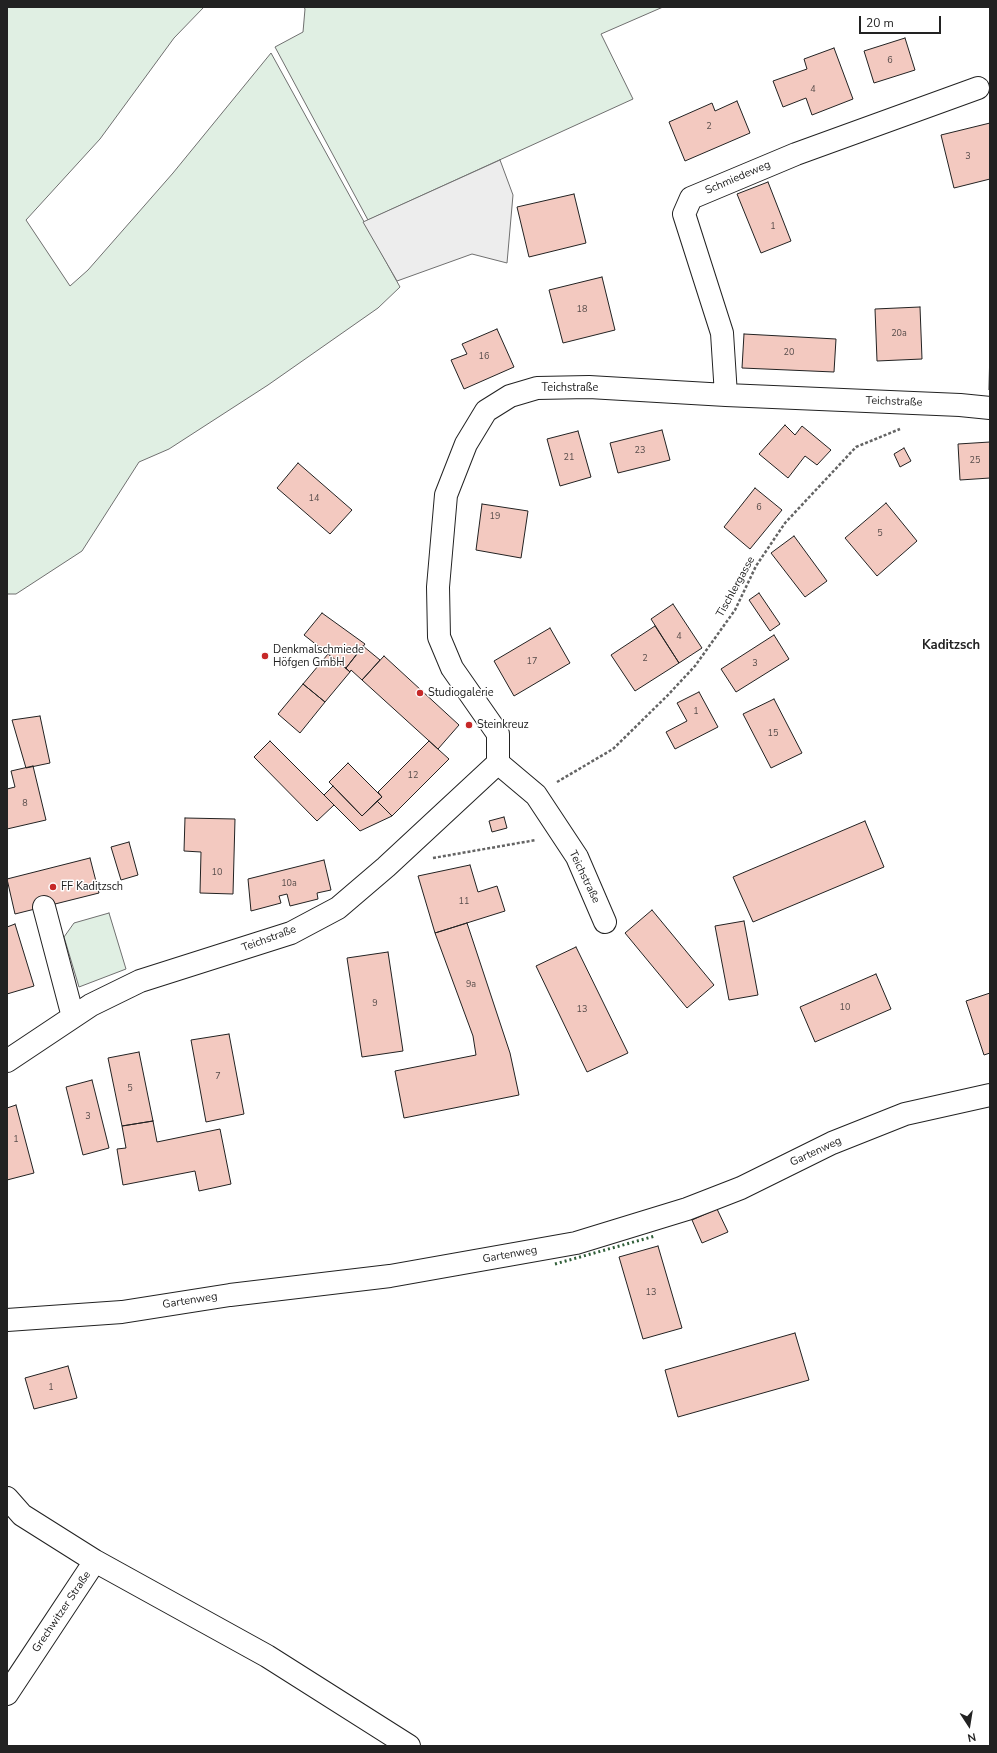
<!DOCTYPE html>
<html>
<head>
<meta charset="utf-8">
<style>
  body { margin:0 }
  #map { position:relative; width:997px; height:1753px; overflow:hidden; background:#fff; font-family:"Nunito Sans",sans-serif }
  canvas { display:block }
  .frame { position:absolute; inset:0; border:8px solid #222; pointer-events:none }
  .north { position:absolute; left:949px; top:1705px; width:40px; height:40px; -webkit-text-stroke:3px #fff; paint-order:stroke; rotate:168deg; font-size:11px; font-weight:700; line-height:16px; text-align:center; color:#222 }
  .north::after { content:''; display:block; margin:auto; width:14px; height:18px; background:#222; clip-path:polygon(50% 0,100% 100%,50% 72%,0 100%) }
  .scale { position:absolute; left:859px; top:16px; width:82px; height:18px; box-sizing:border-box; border:2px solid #222; border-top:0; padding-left:5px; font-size:12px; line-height:14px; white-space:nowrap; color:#222; -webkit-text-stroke:3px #fff; paint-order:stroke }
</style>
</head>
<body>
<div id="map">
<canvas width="997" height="1753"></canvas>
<div class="frame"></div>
<div class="north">N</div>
<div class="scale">20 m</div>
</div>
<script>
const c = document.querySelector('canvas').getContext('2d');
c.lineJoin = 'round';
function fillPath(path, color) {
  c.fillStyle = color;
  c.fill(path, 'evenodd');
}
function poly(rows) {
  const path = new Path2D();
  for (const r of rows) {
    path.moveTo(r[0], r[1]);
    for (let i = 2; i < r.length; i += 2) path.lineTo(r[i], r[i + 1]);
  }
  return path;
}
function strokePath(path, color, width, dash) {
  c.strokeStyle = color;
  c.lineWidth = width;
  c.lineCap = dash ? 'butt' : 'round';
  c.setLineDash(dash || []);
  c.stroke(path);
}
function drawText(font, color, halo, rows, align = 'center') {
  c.font = font + ' "Nunito Sans",sans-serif';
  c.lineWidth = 3;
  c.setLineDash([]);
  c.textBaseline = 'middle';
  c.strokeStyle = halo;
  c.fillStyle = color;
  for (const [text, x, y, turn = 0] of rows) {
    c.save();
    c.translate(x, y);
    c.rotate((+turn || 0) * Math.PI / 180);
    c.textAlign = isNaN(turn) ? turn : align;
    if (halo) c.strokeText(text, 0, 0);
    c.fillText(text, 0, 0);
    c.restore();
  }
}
const green = poly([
  [7,7,204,7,174,38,100,139,26,220,70,286,88,270,173,173,271,53,400,287,378,308,268,385,169,449,139,462,82,551,16,594,7,594,7,7],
  [304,7,663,7,601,34,633,99,368,220,275,47,303,32,305,9,304,7],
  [109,913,126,969,79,987,64,937,74,923,109,913]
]);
fillPath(green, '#e0efe3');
strokePath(green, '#6f6f6f', 1);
const parking = poly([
  [500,160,513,195,507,263,472,254,397,281,363,222,500,160]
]);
fillPath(parking, '#ededed');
strokePath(parking, '#6f6f6f', 1);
const building = poly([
  [905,38,915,70,874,83,864,51,905,38],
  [834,48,853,99,812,115,806,98,783,107,773,81,807,69,804,59,834,48],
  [737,101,750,133,685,161,669,122,712,103,715,111,737,101],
  [990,123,990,179,954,188,941,135,990,123],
  [768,182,791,241,761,253,737,194,768,182],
  [574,194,586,243,529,257,517,207,574,194],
  [602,277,615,330,563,343,549,290,602,277],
  [920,307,922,359,877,361,875,309,920,307],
  [497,329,514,367,464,389,451,360,467,354,462,344,497,329],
  [744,334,836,339,834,372,742,368,744,334],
  [990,345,990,390,989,390,990,345],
  [785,425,795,435,802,426,831,450,817,465,805,456,788,478,759,454,785,425],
  [662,430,670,460,618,473,610,443,662,430],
  [578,431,591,477,560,486,547,439,578,431],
  [990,442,990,478,960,480,958,444,990,442],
  [904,448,911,461,900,467,894,454,904,448],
  [298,463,352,510,330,534,277,488,298,463],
  [755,488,782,510,750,549,724,527,755,488],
  [886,503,917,541,877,576,845,538,886,503],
  [482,504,528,511,521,558,476,550,482,504],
  [794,536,827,581,805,597,771,553,794,536],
  [759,593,780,624,770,631,749,600,759,593],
  [673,604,702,648,679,663,651,619,673,604],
  [322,613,365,644,346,668,304,635,322,613],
  [655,626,679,663,635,691,611,655,655,626],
  [550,628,570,663,514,696,494,661,550,628],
  [774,635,789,659,736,692,721,669,774,635],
  [363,646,380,660,362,680,351,670,350,672,346,668,363,646],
  [328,654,350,672,325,702,303,684,328,654],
  [384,656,459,725,438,749,362,680,384,656],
  [303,684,325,702,300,733,278,714,303,684],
  [699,692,718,727,675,749,666,732,687,721,677,703,699,692],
  [774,699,802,753,771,768,743,714,774,699],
  [40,716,50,763,26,768,12,720,40,716],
  [270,741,334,805,317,821,254,757,270,741],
  [429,741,449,759,392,816,377,801,382,797,378,792,429,741],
  [348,763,382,797,362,816,329,782,348,763],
  [33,766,46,820,7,829,7,789,15,787,11,771,33,766],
  [333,786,362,816,377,801,392,816,360,831,324,795,333,786],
  [504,817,507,828,492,832,489,821,504,817],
  [185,818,235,819,233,894,200,893,201,852,184,851,185,818],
  [865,821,884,867,753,922,733,877,865,821],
  [129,842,138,875,121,880,111,847,129,842],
  [90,858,99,893,15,914,7,879,90,858],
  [324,860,331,890,317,893,318,899,290,906,287,894,279,896,281,903,251,911,248,879,324,860],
  [470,865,478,892,497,886,505,911,435,933,418,876,470,865],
  [652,910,714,985,687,1008,625,933,652,910],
  [744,921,758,995,729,1000,715,926,744,921],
  [467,923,510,1053,519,1095,404,1118,395,1071,476,1055,473,1036,435,933,467,923],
  [15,924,34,986,7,994,7,927,15,924],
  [576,947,628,1053,587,1072,536,966,576,947],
  [388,952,403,1051,362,1057,347,958,388,952],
  [876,974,891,1009,815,1042,800,1007,876,974],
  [990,993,990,1053,984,1055,966,1001,990,993],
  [229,1034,244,1114,206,1122,191,1040,229,1034],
  [139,1052,153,1121,122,1126,108,1058,139,1052],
  [92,1080,109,1148,83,1155,66,1087,92,1080],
  [16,1105,34,1173,7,1180,7,1108,16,1105],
  [153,1121,157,1142,220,1129,231,1184,199,1191,195,1171,123,1185,117,1149,126,1148,122,1126,153,1121],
  [717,1209,728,1232,702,1243,692,1220,717,1209],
  [658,1246,682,1328,643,1339,619,1257,658,1246],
  [795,1333,809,1380,678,1417,665,1370,795,1333],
  [68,1366,77,1398,34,1409,25,1378,68,1366]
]);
fillPath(building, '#f3c9c0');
strokePath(building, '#222', 1);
const minor = poly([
  [726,395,722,333,684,214,691,198,796,154,978,88],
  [498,763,536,795,577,857,605,922],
  [44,907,73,1017],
  [7,1061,91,1005,140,981,291,933,338,908,386,867,498,763,498,734,452,668,439,637,438,587,446,495,466,444,486,411,510,396,537,388,589,387,726,395,960,405,990,408],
  [7,1320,122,1312,230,1295,390,1276,576,1243,687,1209,741,1188,832,1143,905,1114,990,1095],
  [7,1498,22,1515,95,1561,267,1656,409,1746],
  [7,1694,95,1561]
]);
strokePath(minor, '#222', 24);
strokePath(poly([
  [557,782,613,749,667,696,695,666,735,610,756,566,785,523,856,447,900,429],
  [433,858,536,840]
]), '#646464', 2.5, [3, 2]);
strokePath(minor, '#fff', 22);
strokePath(poly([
  [555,1264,655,1236]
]), '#2f5e38', 3, [2, 3]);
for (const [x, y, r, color] of [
  [265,656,4,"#c62828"],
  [420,693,4,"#c62828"],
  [469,725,4,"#c62828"],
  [53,887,4,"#c62828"]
]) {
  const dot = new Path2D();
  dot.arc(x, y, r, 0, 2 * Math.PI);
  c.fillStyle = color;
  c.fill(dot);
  strokePath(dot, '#fff', 1.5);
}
drawText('9px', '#564c4a', null, [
  ["6",890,61],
  ["4",813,90],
  ["2",709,127],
  ["3",968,157],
  ["1",773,227],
  ["18",582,310],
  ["20a",899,334],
  ["20",789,353],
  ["16",484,357],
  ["23",640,451],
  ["21",569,458],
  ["25",975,461],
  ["14",314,499],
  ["6",759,508],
  ["19",495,517],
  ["5",880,534],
  ["4",679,637],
  ["2",645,659],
  ["17",532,662],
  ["3",755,664],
  ["1",696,712],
  ["15",773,734],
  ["12",413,776],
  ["8",25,804],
  ["10",217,873],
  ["10a",289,884],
  ["11",464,902],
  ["9a",471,985],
  ["9",375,1004],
  ["10",845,1008],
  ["13",582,1010],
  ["7",218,1077],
  ["5",130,1089],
  ["3",88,1117],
  ["1",16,1140],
  ["13",651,1293],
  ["1",51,1388]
]);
drawText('11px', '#222', '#fff', [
  ["Schmiedeweg",738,178,-23],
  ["Teichstraße",570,388],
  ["Teichstraße",894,402,2],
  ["Tischlergasse",736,587,-61],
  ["Teichstraße",584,877,64],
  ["Teichstraße",269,939,-20],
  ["Gartenweg",816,1152,-25],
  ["Gartenweg",510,1255,-10],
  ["Gartenweg",190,1301,-9],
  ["Grechwitzer Straße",62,1612,-56]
]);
drawText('11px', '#222', '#fff', [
  ["Denkmalschmiede",273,650],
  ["Höfgen GmbH",273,663],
  ["Studiogalerie",428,693],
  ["Steinkreuz",477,725],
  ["FF Kaditzsch",61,887]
], 'left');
drawText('bold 13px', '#222', '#fff', [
  ["Kaditzsch",951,646]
]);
</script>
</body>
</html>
